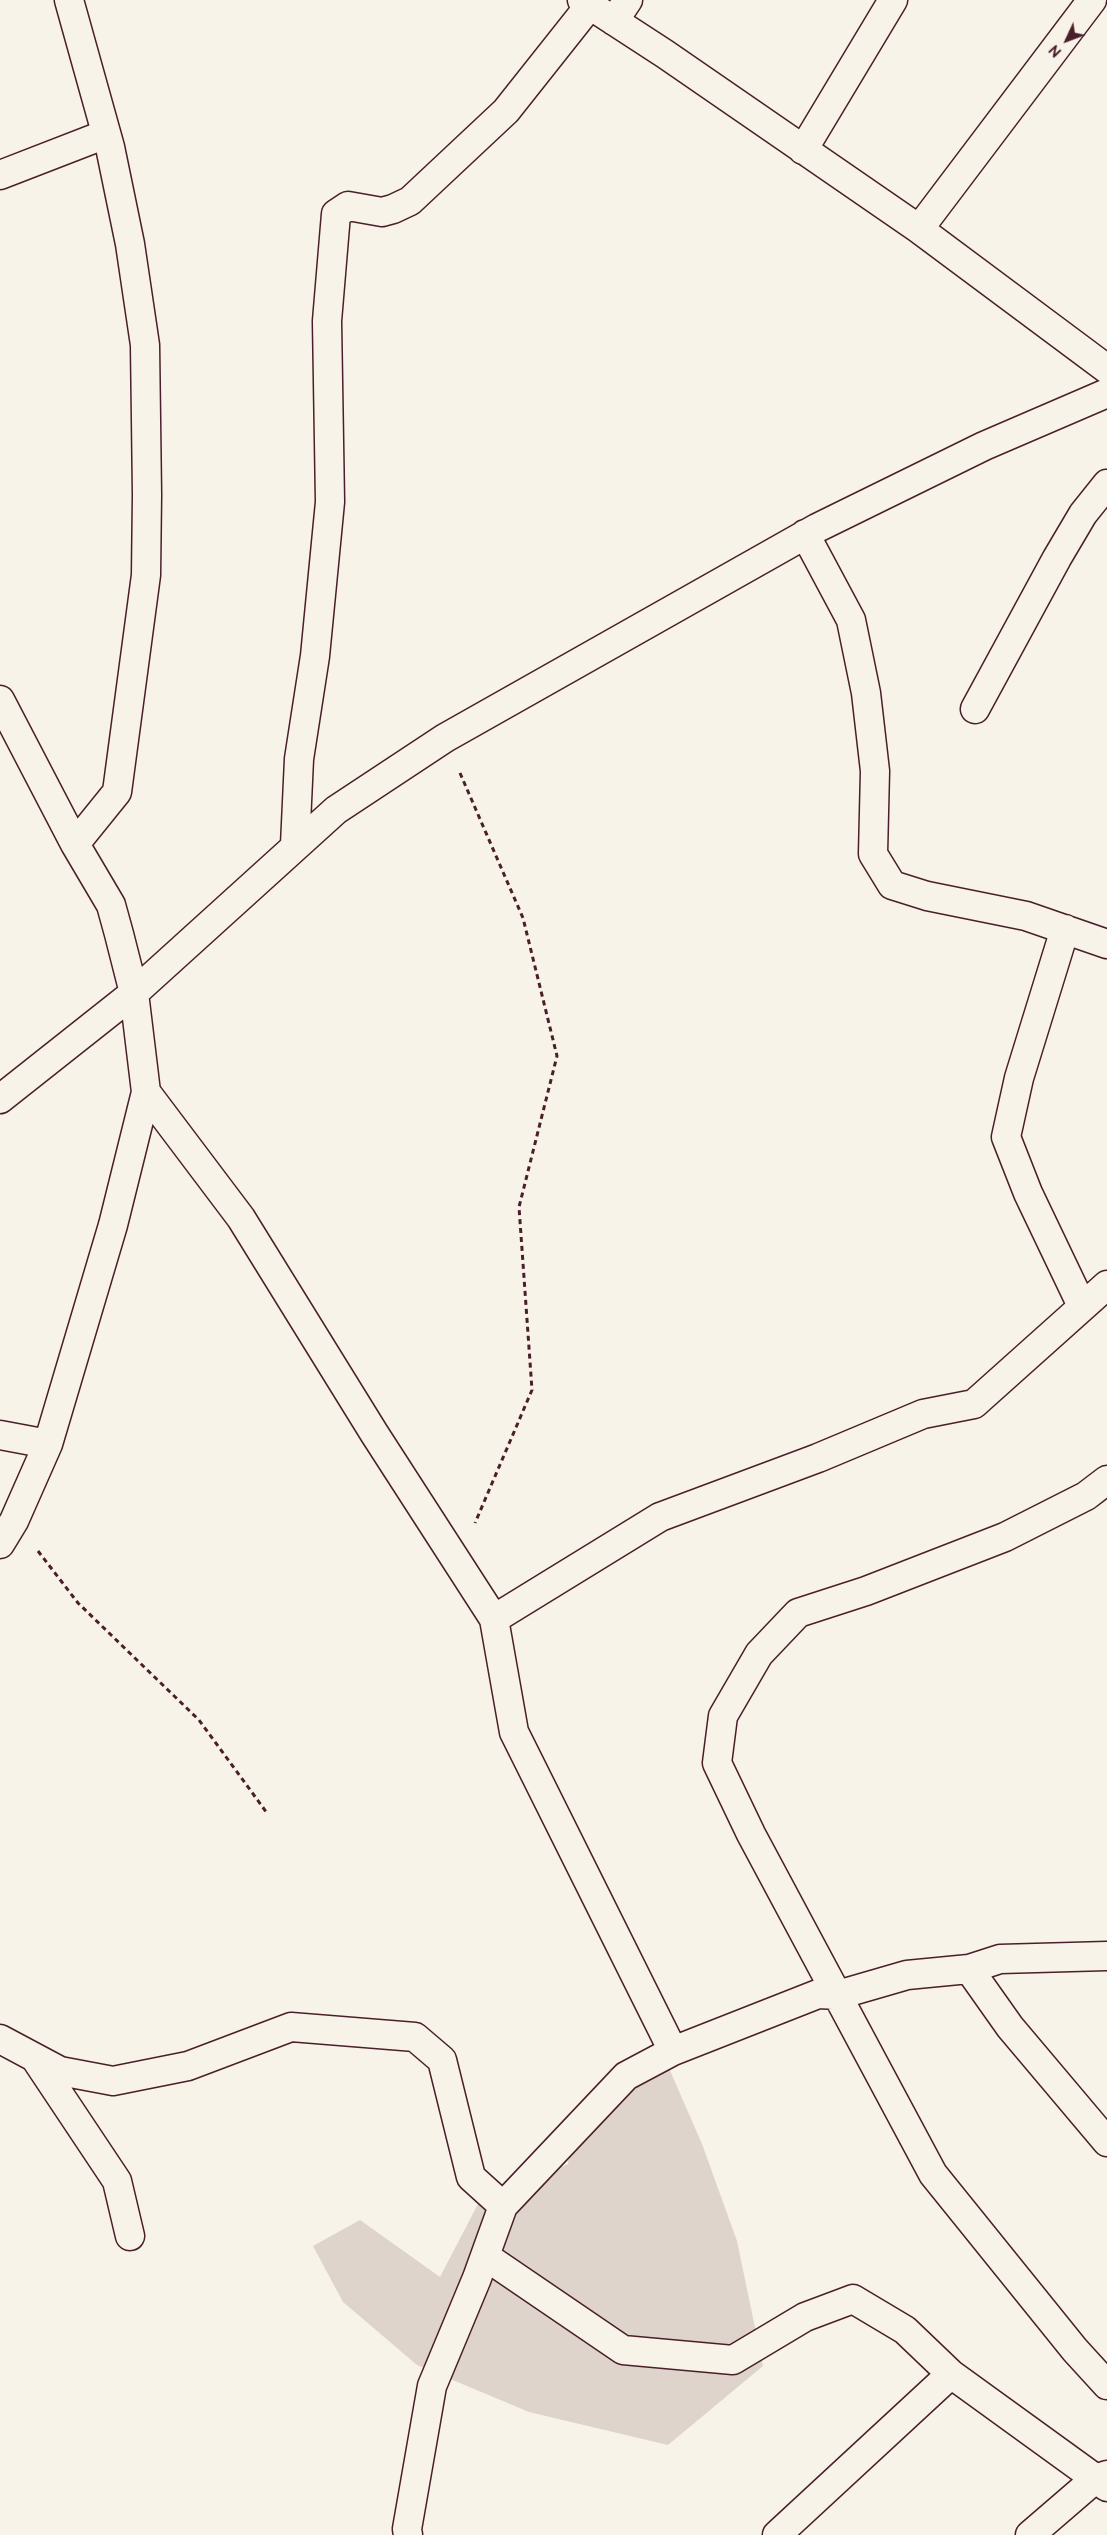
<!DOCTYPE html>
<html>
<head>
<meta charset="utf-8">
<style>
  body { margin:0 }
  #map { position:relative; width:1107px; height:2535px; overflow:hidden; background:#f7f3e8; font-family:"Balsamiq Sans",sans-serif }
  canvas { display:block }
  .north { position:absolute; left:1042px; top:15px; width:50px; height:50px; -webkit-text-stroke:4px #f7f3e8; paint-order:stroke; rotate:227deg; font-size:14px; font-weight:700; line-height:20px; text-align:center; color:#4a1f2b }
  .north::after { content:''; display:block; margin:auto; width:18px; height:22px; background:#4a1f2b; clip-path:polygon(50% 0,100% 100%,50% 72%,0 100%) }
</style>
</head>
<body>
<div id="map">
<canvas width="1107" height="2535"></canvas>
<div class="north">N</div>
</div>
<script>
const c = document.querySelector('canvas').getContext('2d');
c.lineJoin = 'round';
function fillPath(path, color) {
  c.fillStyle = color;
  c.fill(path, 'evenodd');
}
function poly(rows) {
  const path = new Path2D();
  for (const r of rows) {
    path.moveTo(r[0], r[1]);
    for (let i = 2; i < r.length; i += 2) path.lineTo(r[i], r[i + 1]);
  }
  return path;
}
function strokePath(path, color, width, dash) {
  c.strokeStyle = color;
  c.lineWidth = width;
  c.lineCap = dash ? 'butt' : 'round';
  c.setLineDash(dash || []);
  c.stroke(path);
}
fillPath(poly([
  [665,2059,702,2144,737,2241,763,2366,668,2445,529,2412,417,2365,343,2302,313,2246,360,2220,440,2277,479,2202,568,2164,571,2125]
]), '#ded4cc');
const street = poly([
  [582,0,665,54,919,229,1107,369],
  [614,21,628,0],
  [803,150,893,0],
  [0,175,106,134],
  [919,229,1092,0],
  [805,534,851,620,866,693,875,771,873,854,892,885,927,896,1026,916,1107,944],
  [0,700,75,844],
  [975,709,1057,558,1083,514,1107,484],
  [295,845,299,759,315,656,330,502,327,321,336,214,348,206,382,212,393,209,410,201,506,111,590,5],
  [1065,929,1019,1078,1006,1137,1028,1193,1082,1306],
  [146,1092,241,1218,374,1433,494,1619,514,1732,673,2051],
  [0,1099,134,993,336,810,445,738,817,528,984,446,1107,393],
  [0,1435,48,1444],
  [1107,1480,1086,1496,1005,1537,866,1591,798,1613,759,1654,723,1716,717,1763,751,1834,933,2174,1075,2350,1107,2385],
  [0,1544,14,1521,48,1444,113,1225,146,1092,134,993,119,934,111,905,75,844,117,792,146,575,147,495,145,345,130,244,110,147,69,0],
  [494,1619,660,1517,818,1458,923,1414,974,1404,1107,1285],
  [969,1969,1010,2027,1107,2142],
  [0,2039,60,2071,113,2081,188,2066,291,2027,415,2037,442,2060,471,2177,503,2206,626,2076,673,2051,818,1994,838,1995,907,1975,969,1969,1000,1959,1107,1956],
  [35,2058,117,2181,130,2236],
  [485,2256,623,2350,733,2360,805,2317,853,2299,905,2330,951,2374,1107,2487],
  [408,2535,407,2529,432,2386,477,2278,503,2206],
  [777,2535,951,2374],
  [1030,2535,1095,2479,1107,2475]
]);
strokePath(street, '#4a1f2b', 31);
strokePath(poly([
  [460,773,523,918,557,1056,519,1207,532,1390,475,1523],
  [38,1551,78,1603,199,1720,267,1813]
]), '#4a1f2b', 3, [5, 4]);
strokePath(street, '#f7f3e8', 28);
</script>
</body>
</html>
